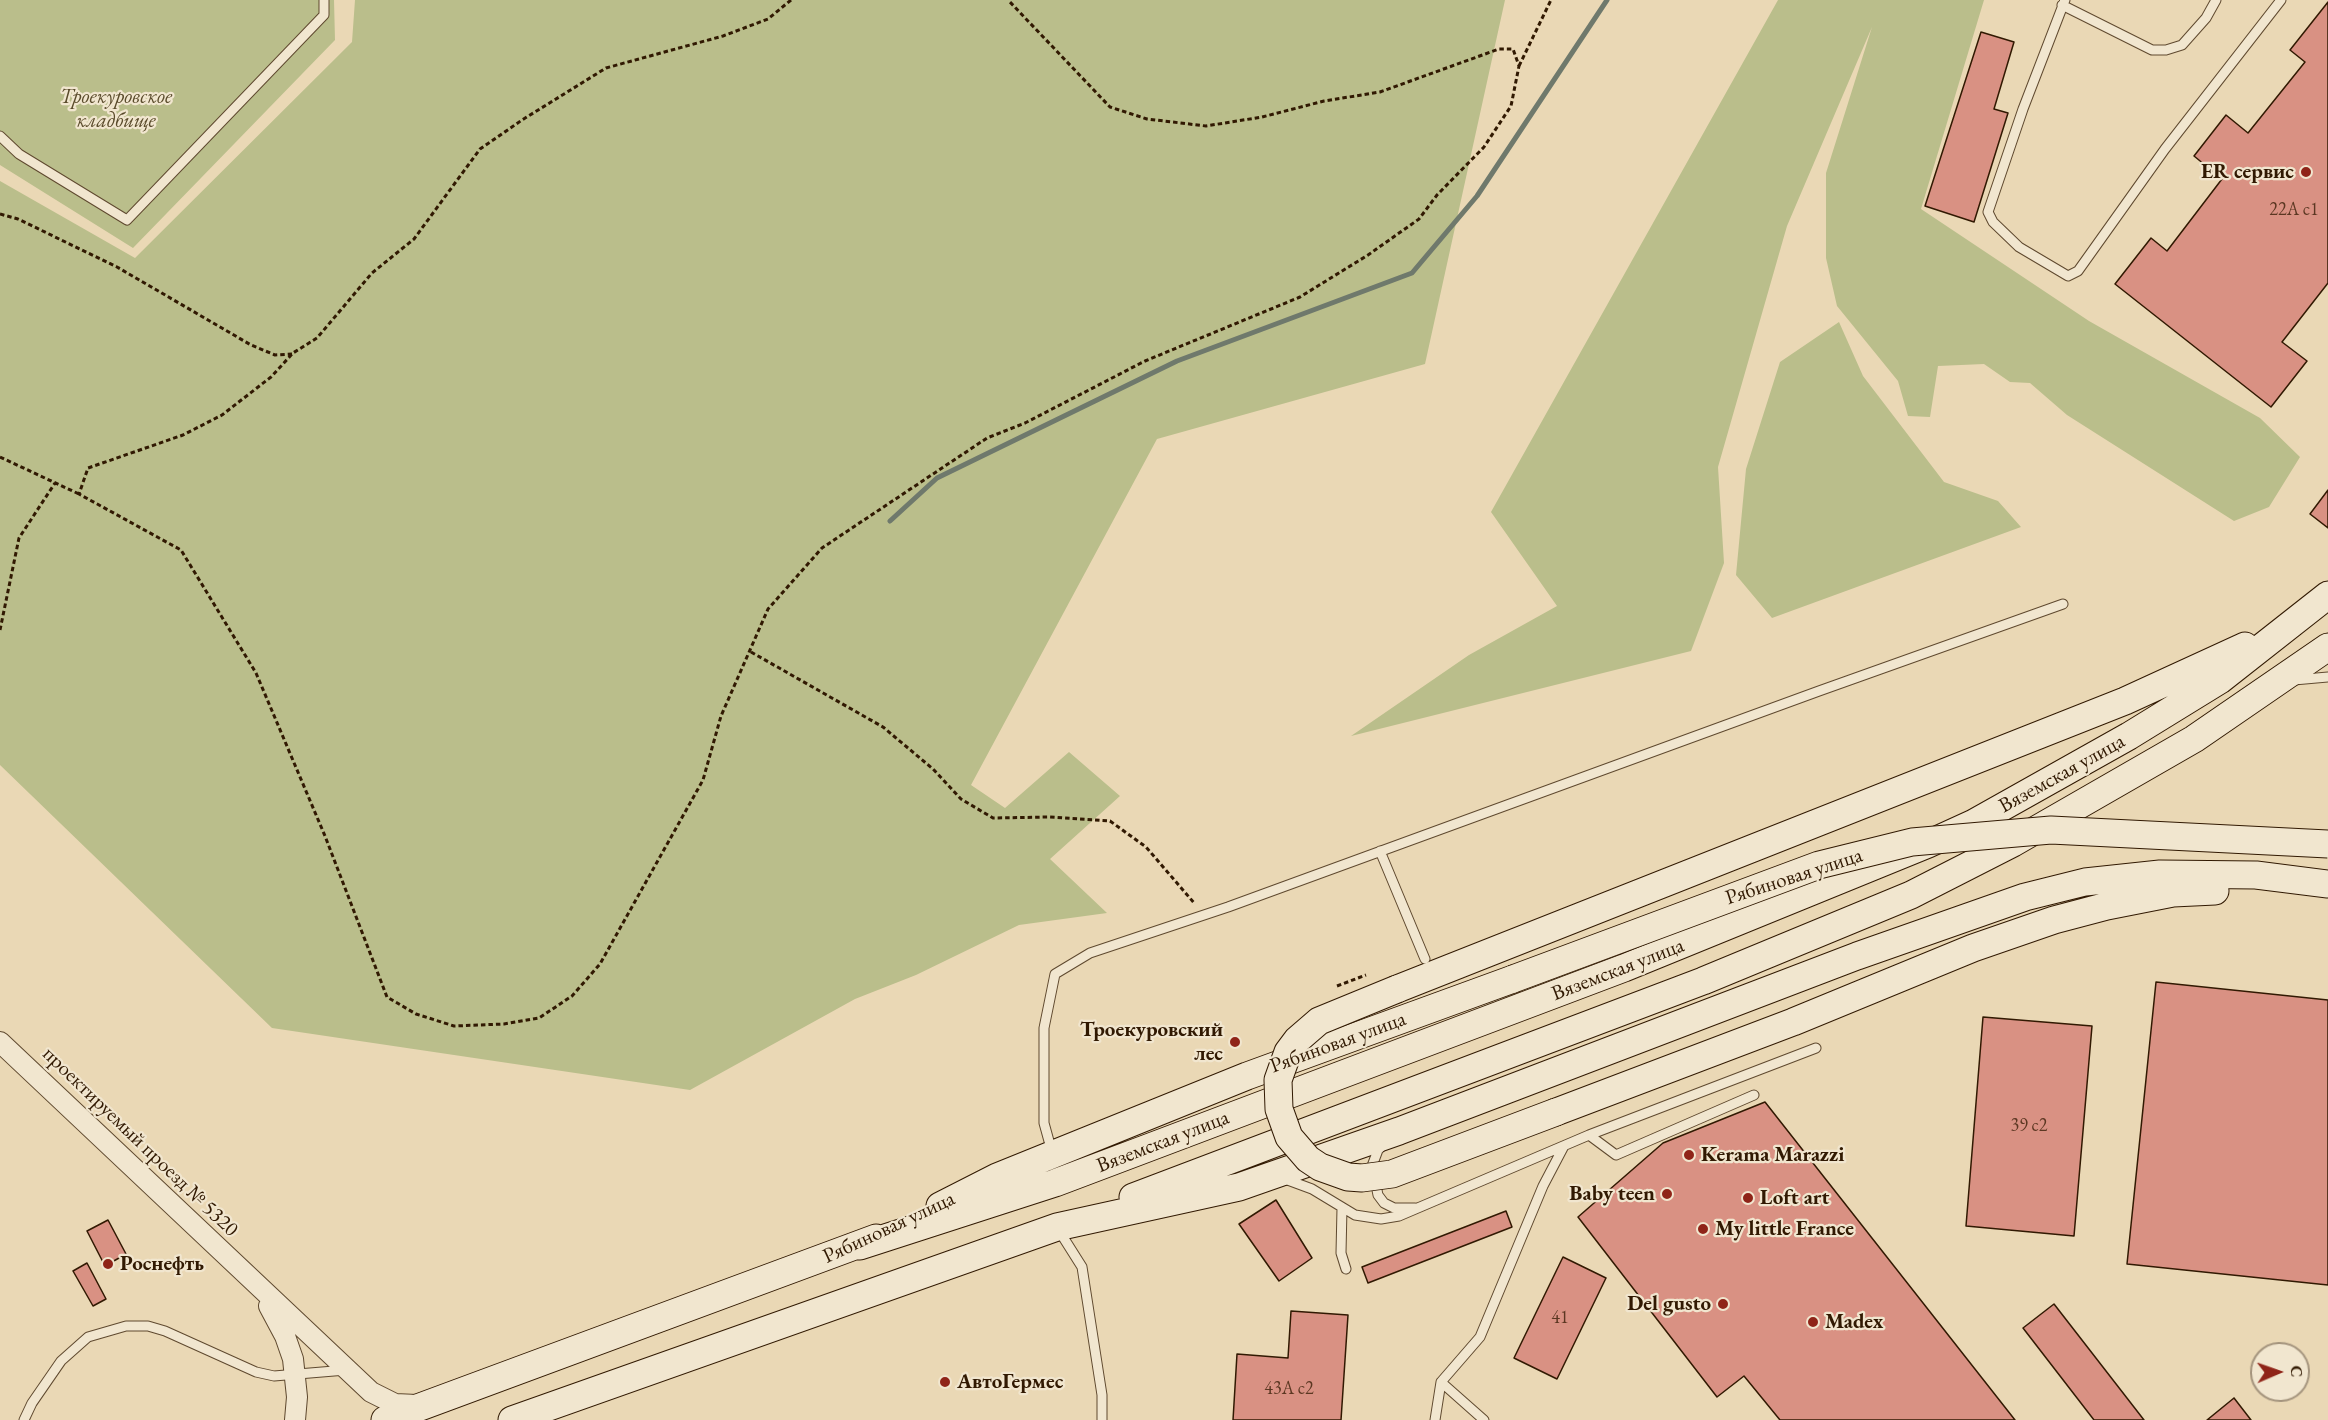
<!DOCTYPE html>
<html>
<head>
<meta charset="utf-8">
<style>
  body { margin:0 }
  #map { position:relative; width:2328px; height:1420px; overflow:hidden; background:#ead8b5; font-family:"EB Garamond",serif }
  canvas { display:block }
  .north { position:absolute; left:2250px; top:1342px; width:60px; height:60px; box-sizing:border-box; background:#f1e6cf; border:2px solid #a4947d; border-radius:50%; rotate:88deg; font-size:16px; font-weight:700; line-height:24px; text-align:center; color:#311902 }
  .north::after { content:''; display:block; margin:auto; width:21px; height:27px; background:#8f2418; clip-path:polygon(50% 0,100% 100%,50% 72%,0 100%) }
</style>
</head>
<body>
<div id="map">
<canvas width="2328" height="1420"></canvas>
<div class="north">С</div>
</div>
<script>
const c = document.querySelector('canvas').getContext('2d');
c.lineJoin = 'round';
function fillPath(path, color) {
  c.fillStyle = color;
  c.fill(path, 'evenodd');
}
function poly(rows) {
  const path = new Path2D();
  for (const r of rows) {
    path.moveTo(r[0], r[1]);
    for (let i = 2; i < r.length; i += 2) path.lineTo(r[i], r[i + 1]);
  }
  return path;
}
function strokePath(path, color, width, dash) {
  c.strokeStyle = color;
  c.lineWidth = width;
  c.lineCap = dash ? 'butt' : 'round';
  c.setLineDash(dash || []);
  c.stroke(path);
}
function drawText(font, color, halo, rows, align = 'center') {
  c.font = font + ' "EB Garamond",serif';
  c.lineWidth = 4.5;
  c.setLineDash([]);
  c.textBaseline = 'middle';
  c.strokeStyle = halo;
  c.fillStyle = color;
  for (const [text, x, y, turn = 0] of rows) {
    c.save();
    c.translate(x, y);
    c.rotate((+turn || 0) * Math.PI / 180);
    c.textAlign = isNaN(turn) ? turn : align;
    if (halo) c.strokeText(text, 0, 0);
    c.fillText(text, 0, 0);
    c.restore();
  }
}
fillPath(poly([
  [0,0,334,0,335,40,133,248,0,165],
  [355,0,1505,0,1425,364,1157,439,971,785,1005,808,1069,752,1120,796,1050,859,1107,913,1019,925,916,975,855,999,690,1090,272,1028,0,765,0,181,135,258,352,42],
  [1778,0,1984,0,1921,209,2089,321,2260,418,2300,457,2269,507,2234,521,2067,415,2030,383,2010,382,1984,364,1938,366,1930,417,1908,416,1898,381,1837,306,1826,258,1826,173,1872,27,1787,226,1718,467,1724,563,1691,651,1351,736,1469,655,1557,606,1491,512],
  [1839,322,1863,376,1944,482,1998,501,2021,527,1772,618,1736,575,1746,469,1780,362]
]), '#babe8b');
strokePath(poly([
  [890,521,937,478,1177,361,1412,273,1477,196,1607,0]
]), '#6f796c', 5);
const building = poly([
  [2328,2,2328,283,2282,342,2307,361,2271,407,2115,284,2151,238,2167,251,2222,179,2194,156,2226,115,2248,133,2305,62,2290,50,2328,2],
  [1981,32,2014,42,1994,109,2008,113,1974,222,1925,206,1981,32],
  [2328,490,2328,528,2310,514,2328,490],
  [2156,982,2328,1000,2328,1285,2127,1264,2156,982],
  [1983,1017,2092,1026,2074,1236,1966,1226,1983,1017],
  [1765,1102,2015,1420,1780,1420,1744,1376,1717,1397,1578,1217,1663,1143,1765,1102],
  [1276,1200,1312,1258,1279,1281,1239,1224,1276,1200],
  [1506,1211,1512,1227,1368,1283,1362,1267,1506,1211],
  [108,1220,126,1254,105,1266,87,1231,108,1220],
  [1563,1257,1606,1278,1557,1379,1514,1358,1563,1257],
  [87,1263,106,1299,93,1306,73,1271,87,1263],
  [2054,1304,2144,1420,2094,1420,2023,1328,2054,1304],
  [1291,1311,1348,1315,1341,1420,1233,1420,1237,1354,1288,1358,1291,1311],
  [2234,1398,2251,1420,2207,1420,2234,1398]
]);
fillPath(building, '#d99183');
strokePath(building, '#311902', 1.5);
const service = poly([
  [2065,0,2023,109,1988,212,1993,222,2019,247,2068,276,2078,271,2165,149,2281,0],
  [2062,5,2152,50,2166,50,2182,45,2206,18,2216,0],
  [0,136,19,154,127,220,324,15,324,0],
  [2294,680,2328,677],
  [1380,851,1425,959],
  [1589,1135,1616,1155,1754,1095],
  [1384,1144,1378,1150,1372,1166,1378,1195,1384,1203,1394,1208,1415,1208],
  [1052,1152,1044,1123,1044,1028,1055,974,1090,953,1228,907,1819,691,2063,604],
  [1285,1179,1312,1189,1355,1215,1381,1219,1399,1216,1589,1135,1816,1048],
  [1342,1208,1341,1253,1346,1269],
  [1058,1229,1082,1267,1102,1395,1102,1420],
  [1441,1382,1484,1420],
  [24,1420,32,1403,61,1361,88,1337,126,1326,148,1326,165,1331,256,1372,274,1376,346,1370],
  [1435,1420,1441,1382,1480,1337,1543,1186,1564,1146]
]);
const minor = poly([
  [0,1042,371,1392,395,1404,417,1405],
  [269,1306,285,1336,293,1359,297,1397,295,1420]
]);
const secondary = poly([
  [1397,989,2125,701,2245,646],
  [1556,1112,1793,1022,1973,948,2054,920,2107,906,2173,893,2215,891],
  [1133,1197,1703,981,1911,895,2013,843,2194,739,2328,647],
  [940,1206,997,1177,1247,1076,1513,979],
  [860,1246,1055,1183,1624,968,1928,844,1974,823,2129,736,2220,680,2328,595],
  [385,1420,876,1238],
  [512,1420,1057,1227,1239,1187,1399,1131,1857,956,2025,897,2085,882,2160,874,2256,875,2328,884]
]);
strokePath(service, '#5f492f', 11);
strokePath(minor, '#5f492f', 22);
strokePath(secondary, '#311902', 29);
strokePath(poly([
  [791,0,768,19,723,36,606,68,522,120,480,149,414,239,372,273,317,338,293,353,271,377,222,415,183,435,88,468,79,494,181,550,256,673,325,836,387,997,416,1014,454,1026,504,1024,539,1018,572,996,600,964,703,780,721,716,768,609,822,548,987,438,1025,423,1145,361,1300,297,1368,255,1419,219,1437,195,1484,147,1511,106,1519,66,1513,49,1499,49,1380,92,1324,101,1262,117,1206,126,1147,119,1110,107,1008,0],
  [1519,66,1551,0],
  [0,214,18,219,117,267,251,345,275,355,292,354],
  [0,457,79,494],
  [0,630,19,538,55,483],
  [751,652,883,727,933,769,961,799,993,818,1049,817,1110,821,1146,847,1195,904],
  [1337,986,1366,975]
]), '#311902', 3, [4.5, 3]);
strokePath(service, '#f1e6cf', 9);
strokePath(minor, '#f1e6cf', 20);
strokePath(secondary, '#f1e6cf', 27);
const secondaryBridge = poly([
  [1513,979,1819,865,1912,842,2051,830,2328,844],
  [1397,989,1319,1021,1297,1040,1288,1052,1278,1080,1279,1109,1289,1137,1308,1159,1320,1167,1348,1177,1362,1178,1392,1174,1556,1112]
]);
strokePath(secondaryBridge, '#311902', 29, []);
strokePath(secondaryBridge, '#f1e6cf', 27);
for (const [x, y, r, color] of [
  [2306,172,6,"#8f2418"],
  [1235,1042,6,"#8f2418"],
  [1689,1155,6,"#8f2418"],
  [1667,1194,6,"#8f2418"],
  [1748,1198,6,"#8f2418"],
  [1703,1229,6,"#8f2418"],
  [108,1264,6,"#8f2418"],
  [1723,1304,6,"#8f2418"],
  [1813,1322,6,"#8f2418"],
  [945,1382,6,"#8f2418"]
]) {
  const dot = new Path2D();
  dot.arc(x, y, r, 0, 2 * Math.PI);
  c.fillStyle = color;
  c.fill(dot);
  strokePath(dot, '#f1e6cf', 2);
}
drawText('18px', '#5b3722', null, [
  ["22А с1",2294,210],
  ["39 с2",2029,1126],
  ["41",1560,1318],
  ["43А с2",1289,1389]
]);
drawText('italic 21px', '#5a4b2b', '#f1e6cf', [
  ["Троекуровское",116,97],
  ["кладбище",116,121]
]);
drawText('bold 21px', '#311902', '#f1e6cf', [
  ["ER сервис",2294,172,"right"],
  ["Троекуровский",1223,1030,"right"],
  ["лес",1223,1054,"right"],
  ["Kerama Marazzi",1701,1155],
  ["Baby teen",1655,1194,"right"],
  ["Loft art",1760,1198],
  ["My little France",1715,1229],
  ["Роснефть",120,1264],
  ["Del gusto",1711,1304,"right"],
  ["Madex",1825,1322],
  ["АвтоГермес",957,1382]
], 'left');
drawText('21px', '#311902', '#f1e6cf', [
  ["Вяземская улица",2062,774,-29],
  ["Рябиновая улица",1794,877,-18],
  ["Вяземская улица",1618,970,-21],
  ["Рябиновая улица",1338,1043,-20],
  ["проектируемый проезд № 5320",140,1142,44],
  ["Вяземская улица",1163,1142,-21],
  ["Рябиновая улица",889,1228,-25]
]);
</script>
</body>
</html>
